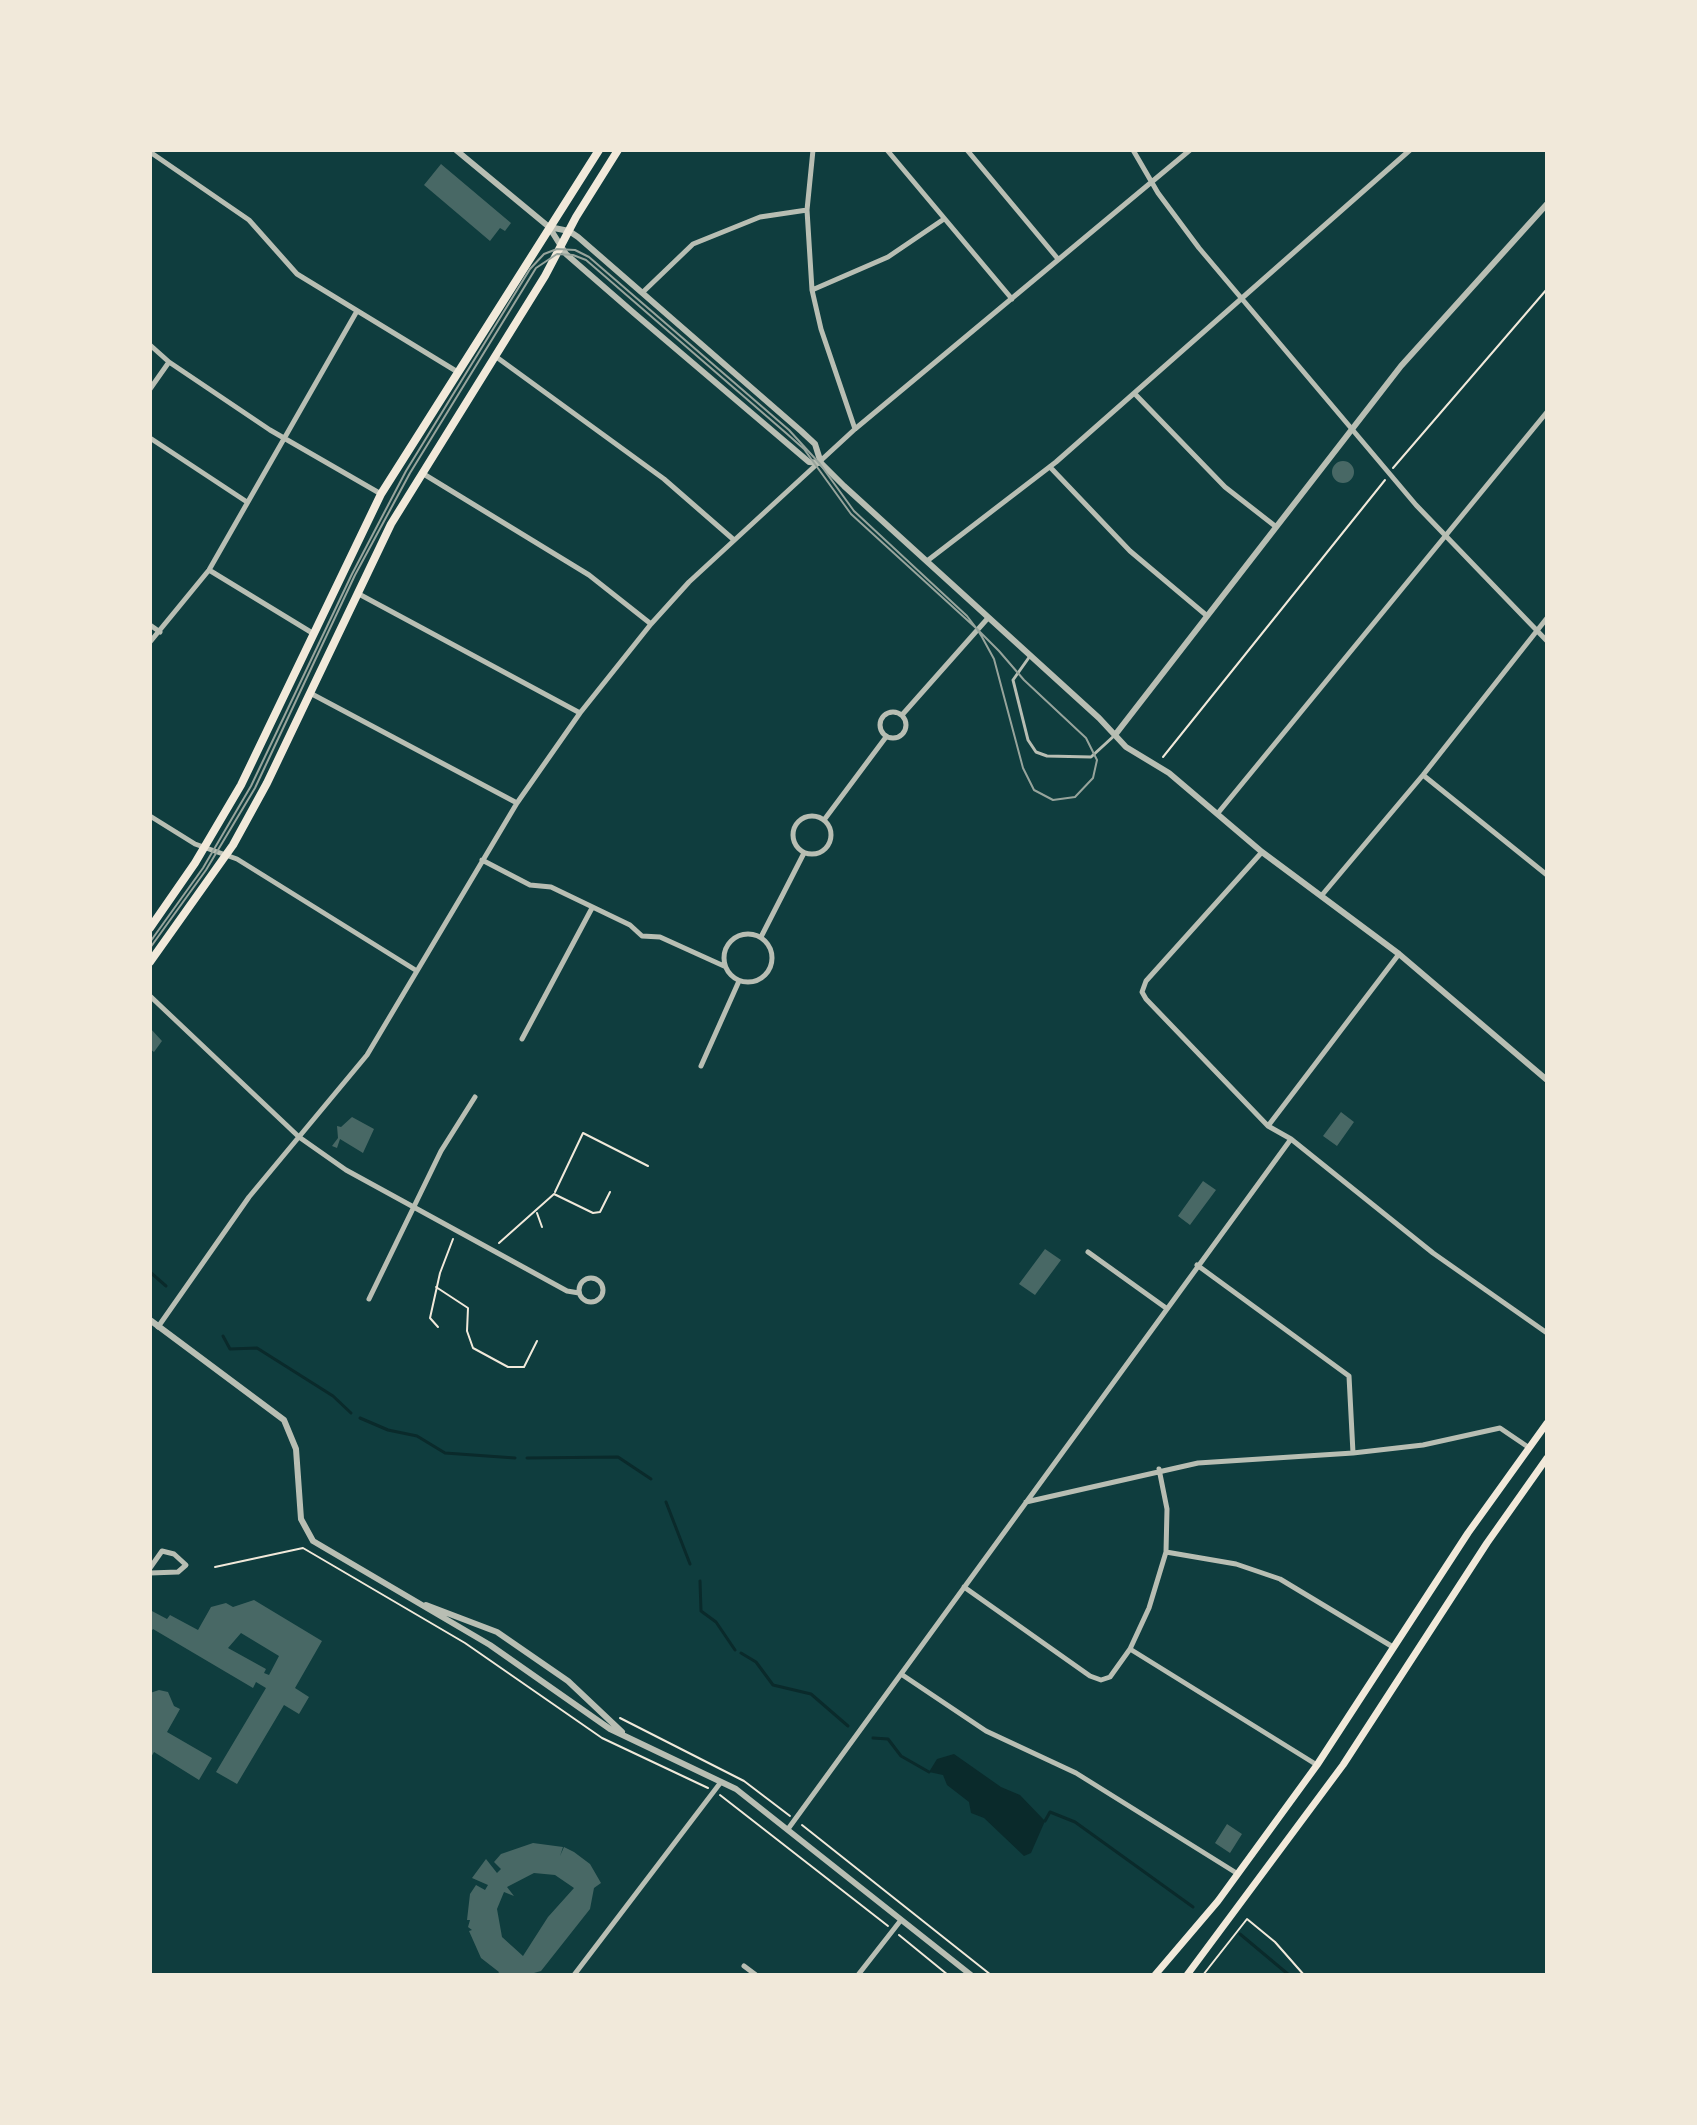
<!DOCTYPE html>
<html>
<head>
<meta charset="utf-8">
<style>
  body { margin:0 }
  #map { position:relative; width:1697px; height:2125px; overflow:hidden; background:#0f3d3e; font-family:Inter,sans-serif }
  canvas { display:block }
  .frame { position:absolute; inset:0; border:152px solid #f1e9da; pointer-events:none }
</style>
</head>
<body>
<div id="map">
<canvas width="1697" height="2125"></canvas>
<div class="frame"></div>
</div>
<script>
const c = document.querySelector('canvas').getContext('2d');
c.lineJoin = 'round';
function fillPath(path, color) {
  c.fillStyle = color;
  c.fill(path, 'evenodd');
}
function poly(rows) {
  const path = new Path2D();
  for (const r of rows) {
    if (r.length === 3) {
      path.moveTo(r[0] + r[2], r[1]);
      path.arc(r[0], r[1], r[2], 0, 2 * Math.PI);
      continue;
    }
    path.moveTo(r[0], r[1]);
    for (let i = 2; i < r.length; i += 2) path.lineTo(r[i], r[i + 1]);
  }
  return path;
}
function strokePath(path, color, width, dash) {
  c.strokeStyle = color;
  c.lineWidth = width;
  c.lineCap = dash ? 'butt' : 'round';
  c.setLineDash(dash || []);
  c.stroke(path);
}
fillPath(poly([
  [954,1754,1001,1787,1020,1795,1045,1821,1031,1853,1024,1856,984,1818,971,1813,969,1802,947,1785,943,1775,929,1772,937,1759]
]), '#0a2a2b');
strokePath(poly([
  [150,1272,166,1286],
  [223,1336,230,1349,257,1348,333,1396,351,1413],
  [360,1418,388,1430,417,1436,445,1453,515,1458],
  [527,1458,618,1457,651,1479],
  [666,1502,690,1564],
  [700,1581,701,1611,716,1622,735,1650],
  [741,1653,756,1662,773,1685,811,1694,848,1726],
  [873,1738,888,1739,901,1756,929,1772],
  [1045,1821,1050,1812,1075,1822,1193,1907],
  [1240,1934,1289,1975]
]), '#0a2a2b', 3);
fillPath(poly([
  [441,164,511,223,505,231,500,228,490,241,424,185],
  [1343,472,11],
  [150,1028,162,1041,154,1052,150,1049],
  [1341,1112,1354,1122,1337,1146,1323,1136],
  [352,1117,374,1129,363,1153,340,1139,337,1148,332,1146,338,1138,337,1126,341,1127],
  [1203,1181,1216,1190,1190,1225,1178,1216],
  [1045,1249,1061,1260,1035,1295,1019,1284],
  [254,1600,322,1641,295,1688,309,1697,299,1714,284,1705,237,1784,216,1772,266,1688,256,1682,253,1688,153,1629,150,1633,150,1610,167,1619,170,1615,198,1630,211,1607,226,1603,233,1607],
  [241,1633,279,1656,269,1675,264,1673,266,1669,228,1648],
  [159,1690,168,1692,174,1706,180,1709,167,1732,212,1758,199,1780,154,1752,150,1759,150,1693],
  [1227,1824,1242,1834,1230,1853,1215,1843],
  [533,1843,563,1847,560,1856,564,1847,574,1852,590,1864,601,1883,594,1888,590,1909,541,1971,527,1975,497,1975,499,1972,481,1958,469,1931,472,1930,468,1927,470,1920,467,1920,470,1894,476,1885,485,1890,488,1885,472,1878,486,1859,497,1873,501,1869,494,1862,501,1854],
  [534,1873,555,1875,574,1888,548,1917,523,1956,502,1937,497,1909,504,1892,514,1896,507,1887]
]), '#486865');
strokePath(poly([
  [1393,468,1547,289],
  [1163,757,1385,480],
  [555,1192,583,1133,648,1166],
  [537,1213,542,1227],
  [499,1243,554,1194,593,1213,600,1212,610,1192],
  [436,1287,468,1308,467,1331,473,1348,508,1367,524,1367,537,1341],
  [438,1327,430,1318,440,1273,453,1239],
  [215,1567,303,1548,465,1643,602,1738,708,1788],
  [620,1718,744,1781,790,1816],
  [720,1795,888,1926],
  [802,1825,991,1975],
  [899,1935,948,1975],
  [1203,1975,1247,1919,1275,1942,1304,1975]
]), '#f1e9da', 2);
strokePath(poly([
  [1030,656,1013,680,1028,740,1036,752,1047,756,1091,757,1115,735]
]), '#b8beb3', 3);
strokePath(poly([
  [813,150,807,210,812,290,821,329,855,429],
  [887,150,1012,299],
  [967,150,1058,259],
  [1133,150,1158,193,1199,248,1416,505,1547,641],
  [150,152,249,220,297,274,456,371],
  [812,290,888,257,944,219],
  [643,292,693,244,760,217,807,210],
  [150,345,169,362],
  [495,356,664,479,734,540],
  [150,389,169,362,270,430,381,494],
  [1135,394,1225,487,1275,526],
  [150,438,247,502],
  [1050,467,1130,551,1206,615],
  [422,473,589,575,651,624],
  [927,561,1056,462,1410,150],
  [209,570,314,634],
  [357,593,580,713],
  [150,625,160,632],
  [150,642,209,570,357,311],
  [310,693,517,803],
  [893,725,13],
  [902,715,988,618],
  [1423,775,1547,875],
  [1218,813,1547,412],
  [150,816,195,844,237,859,417,971],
  [812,835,19],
  [824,820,886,737],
  [1262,852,1146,981,1142,992,1146,999,1268,1126,1291,1139,1433,1253,1547,1333],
  [482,860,530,885,551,887,630,925,642,936,660,937,724,966],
  [1322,895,1423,775,1547,618],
  [748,958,24],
  [761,937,804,853],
  [150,996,299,1137,346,1170,567,1291,579,1293],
  [522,1039,592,908],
  [701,1066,739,981],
  [1268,1126,1399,954],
  [1088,1252,1166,1308],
  [1197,1265,1349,1376,1353,1453],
  [591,1290,12],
  [369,1299,441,1151,475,1097],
  [158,1327,249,1197,367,1055,517,803,580,713,651,624,689,582,855,429,1190,150],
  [1026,1502,1198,1463,1353,1453,1423,1445,1500,1428,1528,1447],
  [1166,1552,1236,1564,1280,1579,1393,1647],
  [150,1568,162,1551,174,1554,186,1565,178,1572,150,1573],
  [964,1587,1090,1676,1101,1680,1110,1677,1130,1649,1149,1608,1166,1552,1167,1509,1159,1469],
  [1130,1649,1317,1765],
  [901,1674,986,1731,1076,1773,1238,1874],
  [788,1829,1291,1139],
  [744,1966,756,1975],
  [574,1975,721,1782],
  [858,1975,901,1920]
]), '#b8beb3', 5);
strokePath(poly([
  [456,150,549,227,566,254,635,314,809,462,821,463],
  [549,227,569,231,578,237,801,431,815,444,821,463,844,486,1099,718,1126,747,1169,773,1262,852,1399,954,1547,1080],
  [1115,735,1401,366,1547,204],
  [150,1320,284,1420,296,1449,301,1519,313,1541,490,1645,610,1729,736,1789,971,1975],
  [426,1605,497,1632,568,1681,622,1732]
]), '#b8beb3', 6);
strokePath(poly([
  [1155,1975,1218,1901,1317,1765,1468,1533,1547,1423],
  [1187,1975,1343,1765,1487,1543,1547,1458]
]), '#f1e9da', 7);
strokePath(poly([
  [150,928,195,863,241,785,381,494,599,150],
  [150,962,233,845,267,783,391,524,545,276,576,217,618,150]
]), '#f1e9da', 8);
strokePath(poly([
  [150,942,203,868,251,786,352,574,406,471,530,269,544,254,557,249,575,250,589,257,789,430,820,464,854,511,967,616,977,629,982,637,994,659,1023,768,1034,790,1053,800,1075,797,1093,778,1097,760,1086,738,1024,680,999,651,977,629,851,514,804,449,786,433,586,260,573,255,557,254,536,268,410,473,355,575,255,788,206,870,150,948]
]), '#97a49c', 2);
</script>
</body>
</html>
